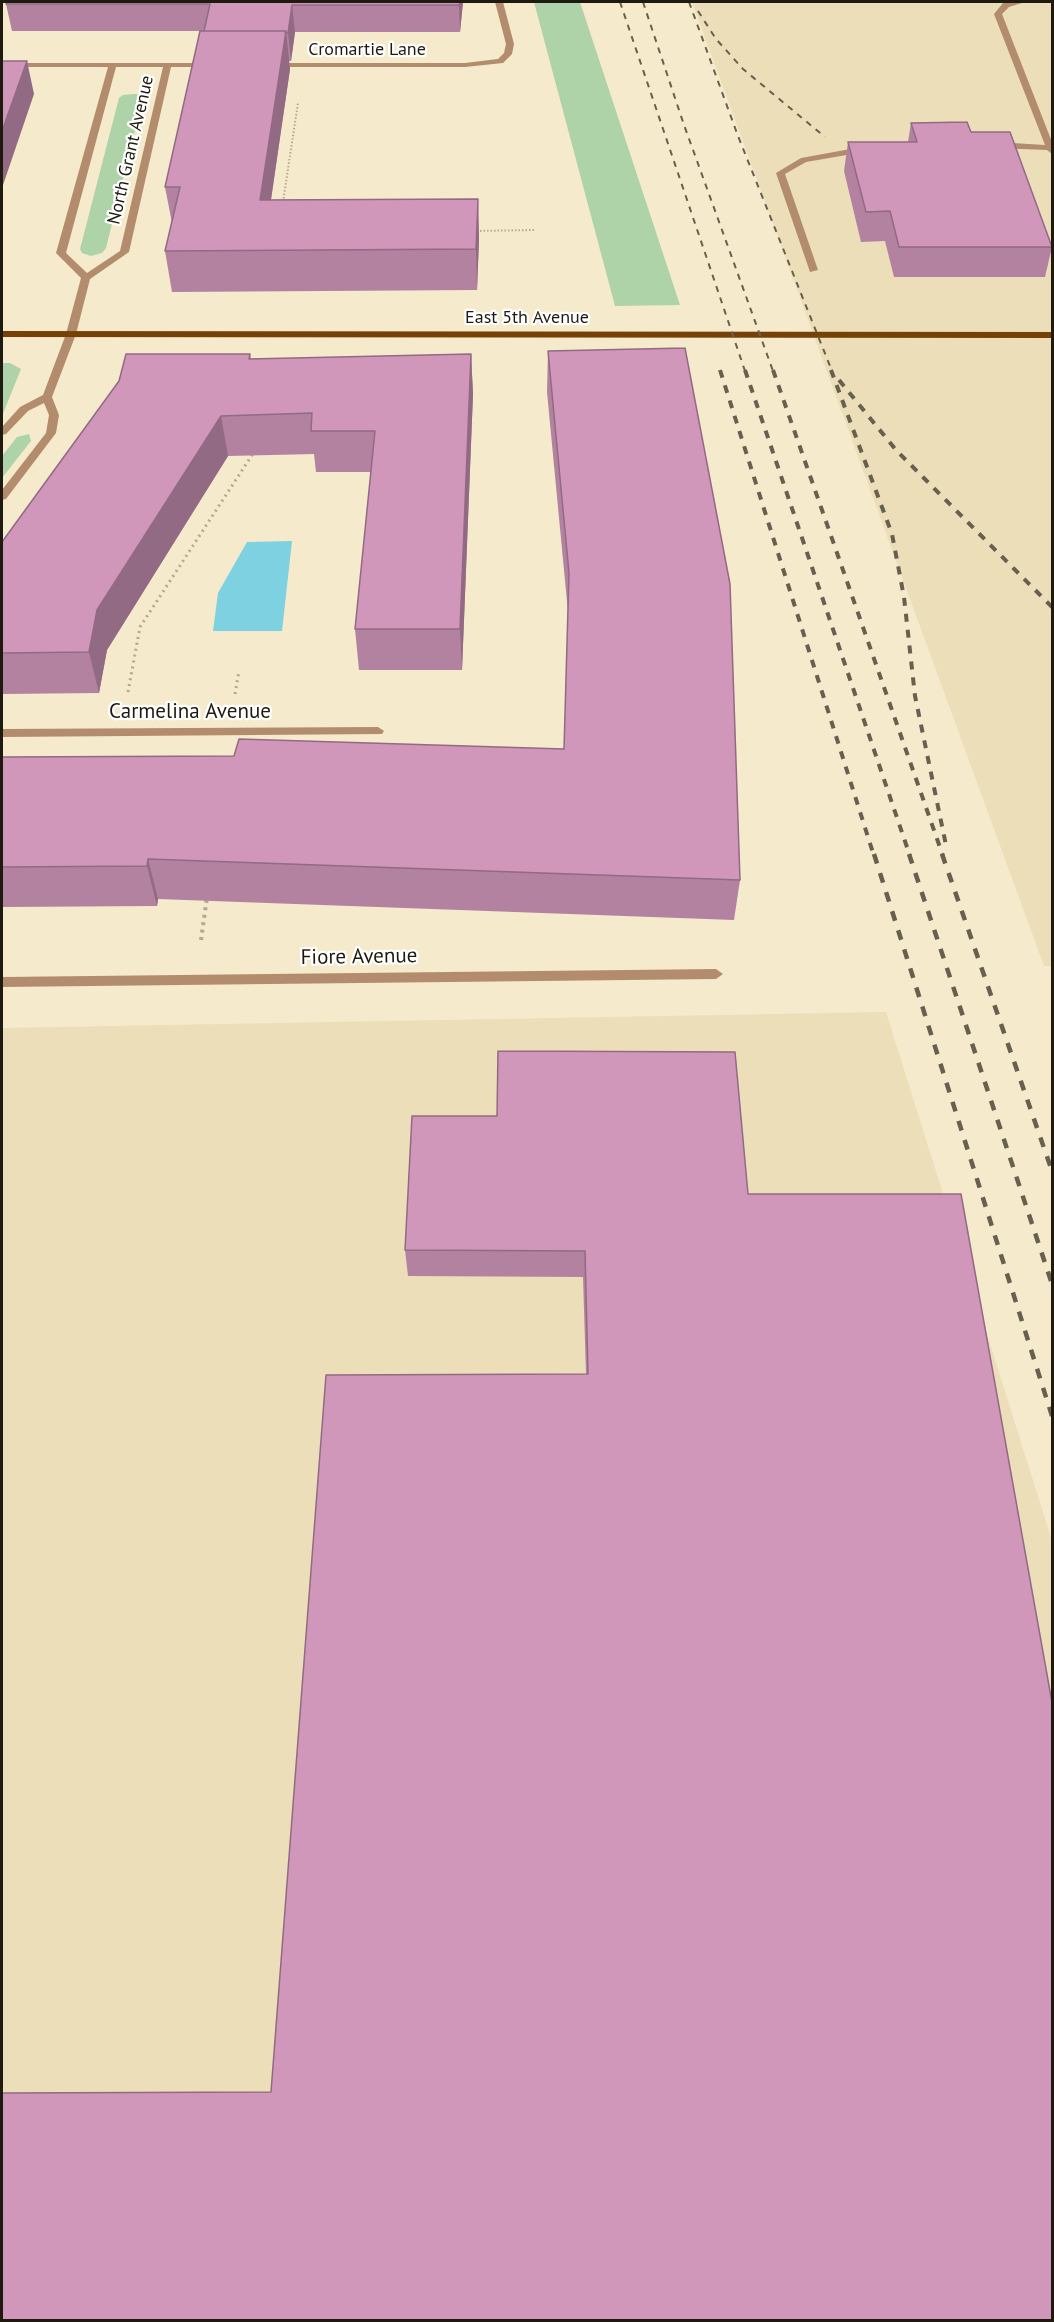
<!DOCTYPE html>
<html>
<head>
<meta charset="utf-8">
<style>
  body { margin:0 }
  #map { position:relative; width:1054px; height:2322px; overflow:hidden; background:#f5eacb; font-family:"PT Sans",sans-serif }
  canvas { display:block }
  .frame { position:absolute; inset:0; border:3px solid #1e1a0f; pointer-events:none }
</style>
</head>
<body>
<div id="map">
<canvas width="1054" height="2322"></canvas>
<div class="frame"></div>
</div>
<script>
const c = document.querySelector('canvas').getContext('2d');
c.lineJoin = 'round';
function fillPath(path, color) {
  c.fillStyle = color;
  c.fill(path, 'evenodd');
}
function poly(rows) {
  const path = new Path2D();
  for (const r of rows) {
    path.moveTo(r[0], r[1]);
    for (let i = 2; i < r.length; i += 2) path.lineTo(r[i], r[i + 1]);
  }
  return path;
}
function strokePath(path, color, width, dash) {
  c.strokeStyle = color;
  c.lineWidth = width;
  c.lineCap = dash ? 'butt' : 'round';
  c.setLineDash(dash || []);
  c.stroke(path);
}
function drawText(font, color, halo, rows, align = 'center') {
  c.font = font + ' "PT Sans",sans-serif';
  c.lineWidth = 4.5;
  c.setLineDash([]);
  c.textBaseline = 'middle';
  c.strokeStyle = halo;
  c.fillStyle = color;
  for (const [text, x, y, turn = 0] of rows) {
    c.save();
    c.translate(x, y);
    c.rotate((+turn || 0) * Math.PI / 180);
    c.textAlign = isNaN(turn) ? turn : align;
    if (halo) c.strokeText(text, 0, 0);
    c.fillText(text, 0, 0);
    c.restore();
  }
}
fillPath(poly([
  [692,2,1052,2,1052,966,1044,966],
  [886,1012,1052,1541,1052,2320,2,2320,2,1028]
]), '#ecdeb8');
fillPath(poly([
  [534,2,580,2,680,305,615,306],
  [135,94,141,95,143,98,106,248,102,253,91,256,82,253,80,249,119,98,123,95],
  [2,363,10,363,21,369,2,416],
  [29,434,31,441,2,478,2,456,17,437]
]), '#aed3a8');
fillPath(poly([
  [292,541,282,631,213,631,218,593,247,542]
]), '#7ed1e0');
strokePath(poly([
  [283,202,298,103],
  [473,231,536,230]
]), '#b2a990', 2, [1.5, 2]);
strokePath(poly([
  [128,692,140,627,254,452],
  [235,694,239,671]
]), '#b2a990', 3, [2, 4]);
strokePath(poly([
  [201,940,207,897]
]), '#b2a990', 4, [3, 4.5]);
fillPath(poly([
  [495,2,503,2,514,44,512,54,503,63,465,67,268,67,264,65,268,63,465,63,498,59,504,53,506,44,495,2],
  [1012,2,1025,2,1009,7,1002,14,1052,142,1052,154,1047,150,996,148,992,145,996,142,1045,145,994,14,1003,3,1012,2],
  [2,63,211,63,215,65,211,67,171,67,129,252,90,279,76,334,52,397,59,415,56,433,6,499,2,500,2,490,46,433,49,415,44,403,28,411,6,434,2,435,2,427,20,407,43,395,66,334,81,278,56,253,108,67,2,67,2,63],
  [116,67,163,67,120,251,87,273,66,253,116,67],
  [867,146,871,149,870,151,806,162,785,174,818,270,810,272,776,173,801,158,867,146],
  [378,727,384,731,382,734,2,737,2,729,378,727],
  [716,969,723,974,716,979,2,987,2,977,716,969]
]), '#b38c6d');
fillPath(poly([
  [2,331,1052,332,1052,338,2,337,2,331]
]), '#764107');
strokePath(poly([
  [620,2,745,371],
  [643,2,684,125,773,371],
  [689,2,738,136,832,371],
  [698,11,716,39,743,69,825,137]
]), '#67604f', 2, [6, 6]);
strokePath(poly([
  [720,370,874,856],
  [745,370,910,856],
  [773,370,943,856],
  [831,370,892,534,904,597,915,696,947,850],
  [839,380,896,450,1052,607]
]), '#67604f', 4, [8, 8]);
strokePath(poly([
  [874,854,1052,1416],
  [909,854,1052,1284],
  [942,854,1052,1171]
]), '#67604f', 4.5, [10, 10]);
fillPath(poly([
  [7,2,463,2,460,32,295,32,291,61,289,61,290,69,271,200,478,199,479,239,477,290,172,292,165,251,172,223,165,187,200,31,12,31,6,4],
  [911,123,971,132,1052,247,1045,277,894,277,885,241,861,242,844,171,848,142,908,142],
  [548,351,740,880,734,920,158,899,157,906,2,907,2,757,234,756,564,749,568,612,547,392],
  [250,354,251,359,471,354,473,394,462,670,359,670,355,629,371,472,316,472,314,454,228,456,107,650,99,693,2,694,2,542],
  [748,1194,271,2092,586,1374,583,1277,408,1276,405,1250]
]), '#b382a1');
fillPath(poly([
  [460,2,463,2,460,32,459,5],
  [292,5,295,32,291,61,288,33],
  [286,31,290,69,265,240,260,200],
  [27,61,34,94,2,188,2,131],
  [478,199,479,239,477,290,476,249],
  [471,354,473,394,462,670,460,629],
  [221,416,228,456,107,650,99,693,89,652,97,610],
  [148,859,158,899,157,906,147,866]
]), '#926a83');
const building = poly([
  [7,2,460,2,459,5,292,5,288,33,285,33,286,31,204,31,210,4,6,4,7,2],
  [200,31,286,31,260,200,478,199,476,249,165,251,180,187,165,187,200,31],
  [2,61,27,61,2,131,2,61],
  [967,122,971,132,1010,132,1052,247,899,247,890,211,866,212,848,142,917,142,911,123,967,122],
  [685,348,730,584,740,880,148,859,147,866,2,867,2,757,234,756,239,739,564,749,569,573,548,351,685,348],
  [126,354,250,354,249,359,471,354,460,629,355,629,375,431,311,431,312,413,221,416,97,610,89,652,2,653,2,542,119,381,126,354],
  [498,1051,735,1052,748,1194,961,1194,1053,1708,1053,2320,2,2320,2,2093,271,2092,326,1375,588,1374,585,1251,405,1250,412,1116,497,1116,498,1051]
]);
fillPath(building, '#d097bb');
strokePath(building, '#926a83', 1.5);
drawText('18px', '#1e1a0f', '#fff', [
  ["Cromartie Lane",367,50],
  ["North Grant Avenue",131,150,-77],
  ["East 5th Avenue",527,318]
]);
drawText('21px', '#1e1a0f', '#fff', [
  ["Carmelina Avenue",190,712],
  ["Fiore Avenue",359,957,-1]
]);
</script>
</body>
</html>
